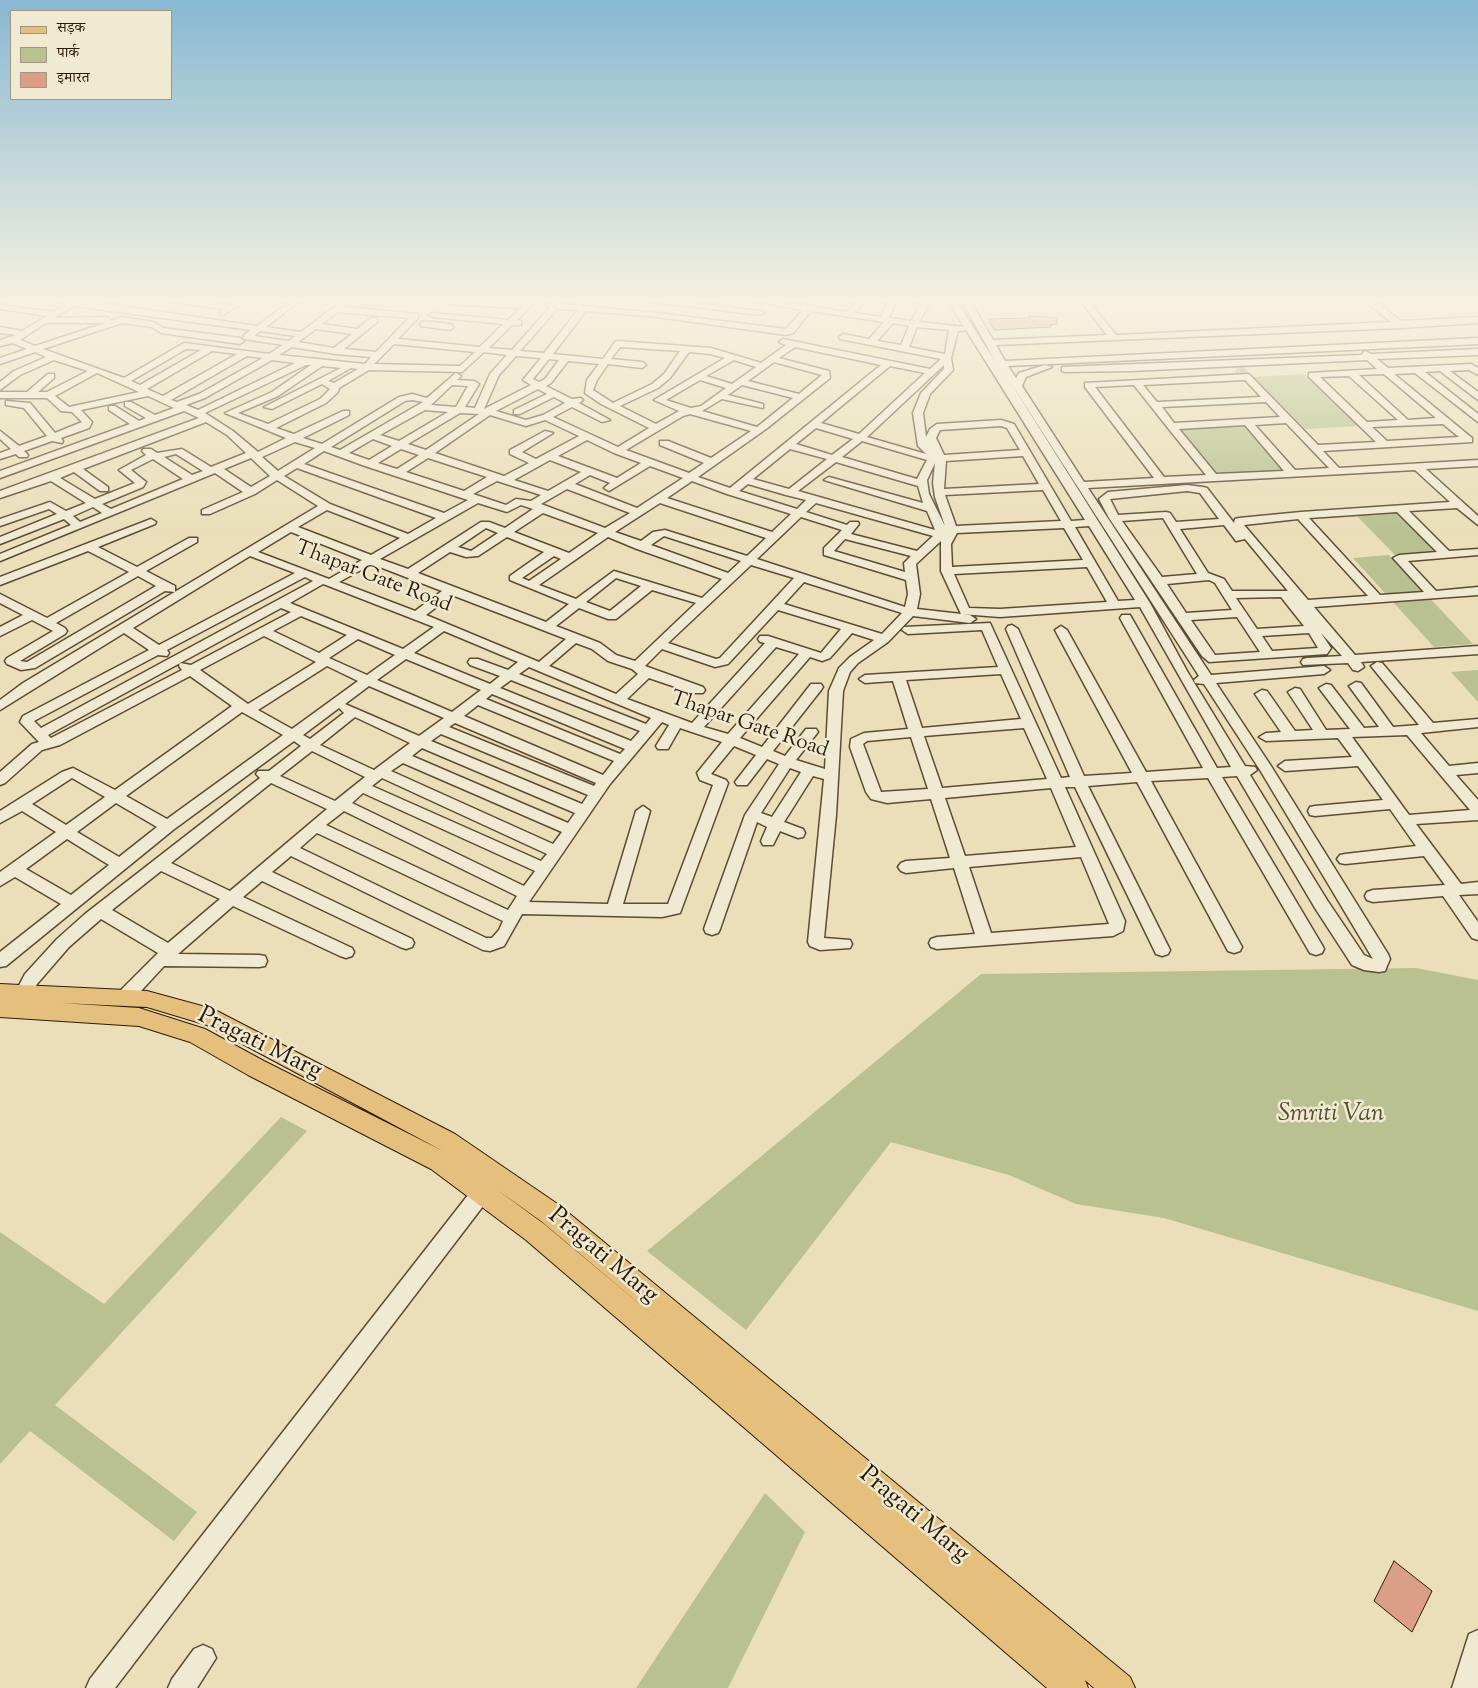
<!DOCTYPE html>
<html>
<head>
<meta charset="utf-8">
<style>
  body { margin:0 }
  #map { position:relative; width:1478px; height:1688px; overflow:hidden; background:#eadfb9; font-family:"Sorts Mill Goudy","Noto Serif Devanagari",serif }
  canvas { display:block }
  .legend { position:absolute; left:10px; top:10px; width:162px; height:90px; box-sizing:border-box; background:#f1ead2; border:1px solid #a39780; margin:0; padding:6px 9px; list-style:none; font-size:15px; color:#2e1b06 }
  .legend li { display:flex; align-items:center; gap:10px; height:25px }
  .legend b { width:25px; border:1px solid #a39780 }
</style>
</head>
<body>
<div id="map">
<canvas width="1478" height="1688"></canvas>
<ul class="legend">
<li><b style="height:6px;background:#e5c07c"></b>सड़क</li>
<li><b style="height:14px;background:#b8c18f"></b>पार्क</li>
<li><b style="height:14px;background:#db9e87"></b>इमारत</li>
</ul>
</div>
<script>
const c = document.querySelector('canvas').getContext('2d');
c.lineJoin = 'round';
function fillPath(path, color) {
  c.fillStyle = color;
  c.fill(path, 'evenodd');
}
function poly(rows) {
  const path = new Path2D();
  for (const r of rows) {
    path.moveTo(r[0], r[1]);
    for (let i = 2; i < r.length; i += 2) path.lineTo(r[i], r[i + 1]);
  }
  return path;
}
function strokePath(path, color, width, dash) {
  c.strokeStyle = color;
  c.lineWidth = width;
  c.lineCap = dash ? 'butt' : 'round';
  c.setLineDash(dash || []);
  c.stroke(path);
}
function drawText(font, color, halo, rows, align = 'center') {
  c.font = font + ' "Sorts Mill Goudy",serif';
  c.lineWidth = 5;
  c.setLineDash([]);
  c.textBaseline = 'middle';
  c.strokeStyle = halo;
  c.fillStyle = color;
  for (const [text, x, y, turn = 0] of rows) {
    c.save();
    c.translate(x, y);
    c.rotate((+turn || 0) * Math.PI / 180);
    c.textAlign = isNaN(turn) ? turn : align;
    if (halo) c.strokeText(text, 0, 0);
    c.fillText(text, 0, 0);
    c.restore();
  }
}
fillPath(poly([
  [1305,374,1360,426,1305,429,1254,377],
  [1244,424,1285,471,1215,475,1177,428],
  [1399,512,1440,552,1395,555,1356,515],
  [1389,555,1473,644,1434,647,1353,558],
  [1478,670,1478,702,1451,672],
  [1416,968,1478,980,1478,1311,1164,1218,1076,1204,1009,1175,891,1142,746,1330,647,1251,981,974],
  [281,1117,307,1131,55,1405,197,1512,174,1541,30,1431,0,1464,0,1232,104,1304],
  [765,1493,805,1532,728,1688,636,1688]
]), '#b8c18f');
const building = poly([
  [1029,316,1057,318,1057,324,1050,325,1051,327,994,330,988,319,1030,318,1029,316],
  [1394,1561,1432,1591,1412,1632,1374,1601,1394,1561]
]);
fillPath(building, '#db9e87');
strokePath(building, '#2e1b06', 1);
strokePath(poly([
  [1238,368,1246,376]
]), '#c4b895', 9, [9, 4.5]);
const minor = poly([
  [74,299,257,326,293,299,302,299,266,327,301,332,345,299,354,299,344,307,418,314,418,318,398,339,480,347,503,324,433,317,429,315,433,313,508,320,520,308,447,304,443,302,447,300,525,303,530,299,538,299,517,320,521,321,521,325,512,325,489,348,512,350,557,299,565,299,561,304,657,313,786,329,803,310,741,299,760,299,847,312,859,299,867,299,855,313,881,317,889,299,897,299,889,318,911,321,924,299,932,299,919,322,964,327,947,299,955,299,995,361,961,299,969,299,993,340,1107,335,1079,299,1087,299,1116,335,1391,322,1363,299,1372,299,1401,321,1478,317,1478,323,1401,328,996,345,1005,361,1478,338,1478,344,1008,366,1016,378,1019,373,1045,365,1052,367,1026,377,1022,386,1084,482,1154,478,1085,387,1085,383,1249,374,1318,445,1376,442,1309,377,1309,373,1377,369,1367,360,1131,371,1065,372,1062,371,1062,367,1361,355,1365,351,1371,354,1478,349,1478,355,1377,359,1388,368,1471,364,1478,368,1478,375,1469,370,1450,371,1478,392,1478,400,1440,371,1425,372,1478,414,1478,422,1415,373,1394,374,1472,438,1472,442,1323,451,1339,468,1478,460,1478,466,1426,469,1478,516,1478,525,1457,508,1409,511,1449,551,1478,549,1478,555,1408,561,1436,591,1478,587,1478,595,1314,607,1355,655,1478,646,1478,654,1361,662,1364,667,1358,671,1353,670,1348,663,1303,665,1301,662,1303,659,1307,658,1342,656,1321,633,1331,648,1327,654,1209,662,1202,656,1109,518,1099,499,1108,492,1187,485,1203,487,1207,488,1234,523,1235,519,1239,518,1301,512,1450,502,1415,470,1088,488,1211,675,1324,666,1330,670,1324,674,1216,683,1271,766,1388,954,1390,959,1387,966,1385,971,1379,972,1364,970,1352,965,1315,908,1237,776,1222,777,1322,945,1324,949,1322,953,1316,955,1310,953,1208,778,1151,781,1242,947,1240,951,1234,953,1228,951,1137,782,1088,786,1170,950,1168,954,1162,956,1156,954,1075,787,1065,787,1125,921,1123,931,1113,936,937,949,931,947,929,943,931,939,937,937,975,934,954,868,906,873,901,871,898,867,901,863,906,861,950,858,931,799,887,803,871,799,866,792,850,747,851,739,864,733,908,729,893,681,865,683,859,679,865,675,998,667,982,630,908,634,902,630,904,627,990,623,1061,778,1070,777,1006,629,1008,626,1012,625,1018,629,1084,776,1132,773,1055,630,1061,626,1067,630,1146,772,1203,768,1120,618,1122,615,1130,615,1217,768,1231,767,1140,607,1000,617,961,614,941,571,941,541,916,564,920,594,917,609,970,615,976,619,970,623,913,616,888,642,858,663,850,672,843,691,836,815,824,938,850,940,852,944,850,948,820,950,810,946,808,942,824,779,813,776,784,822,803,829,805,833,803,837,798,838,780,831,773,845,763,845,761,841,767,827,757,822,720,929,718,933,712,935,706,933,704,929,745,815,779,764,767,759,747,785,737,785,735,782,756,755,734,746,711,774,726,780,728,783,680,913,662,917,522,914,504,946,490,951,483,950,291,856,272,872,412,939,414,943,412,947,406,949,400,947,262,881,243,897,352,948,354,952,352,956,346,958,340,956,233,906,178,954,259,955,265,956,267,961,265,966,259,967,164,966,130,1003,124,1005,118,1003,116,998,118,993,158,953,101,919,69,947,37,984,29,998,23,1000,17,998,15,993,25,974,57,939,85,914,260,778,256,774,258,771,269,771,301,746,294,741,173,830,6,966,0,967,0,952,61,904,15,877,0,886,0,872,56,832,22,811,0,823,0,811,62,772,73,768,115,790,232,706,190,676,60,745,42,750,5,783,0,785,0,772,32,744,39,742,20,722,23,716,149,650,124,633,0,710,0,700,23,683,318,506,277,480,255,494,210,514,202,514,202,510,243,492,215,473,0,561,0,554,71,525,64,519,0,544,0,537,57,514,49,509,0,526,0,519,50,502,66,511,86,503,51,481,0,498,0,491,199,418,184,411,0,478,0,471,130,424,109,410,109,406,115,406,139,421,146,418,125,406,125,402,131,402,155,415,174,408,148,396,81,410,92,422,89,428,61,438,63,441,62,443,52,441,24,451,28,455,27,457,19,457,16,454,0,459,0,453,11,449,0,439,0,431,19,446,47,436,24,408,6,405,6,401,30,403,55,433,82,422,72,412,61,411,47,398,0,398,0,392,27,392,48,374,54,374,54,378,38,392,47,392,88,371,54,360,20,375,0,390,0,382,14,371,46,357,35,352,0,364,0,358,27,349,13,343,0,346,0,340,16,335,0,333,0,327,22,331,47,316,0,309,0,305,53,312,74,299],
  [74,306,251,330,244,335,244,339,283,345,269,354,184,343,124,378,43,349,122,323,152,327,161,333,240,344,244,341,240,338,163,328,154,322,121,317,111,321,107,317,54,318,74,306],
  [557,309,578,310,544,353,520,351,557,309],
  [586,311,657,317,786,335,793,333,811,311,884,322,869,339,843,334,839,337,840,339,941,359,930,369,783,339,779,342,786,345,761,363,711,348,618,341,615,342,603,359,553,354,586,311],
  [338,312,409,318,376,352,344,349,377,322,377,318,371,318,357,329,322,324,338,312],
  [46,323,105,323,35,346,20,340,46,323],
  [893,323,909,326,901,345,877,341,893,323],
  [917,327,949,330,945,354,909,347,917,327],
  [316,329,352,334,334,348,298,342,316,329],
  [966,330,1085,520,1071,521,1014,424,1001,420,937,424,930,429,926,437,923,413,930,394,953,370,951,358,958,331,966,330],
  [260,331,295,336,289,341,254,336,260,331],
  [394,344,475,352,460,366,374,364,394,344],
  [292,347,336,354,371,357,365,364,279,355,292,347],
  [620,347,680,351,664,374,652,384,613,403,593,390,597,380,608,364,642,368,646,365,642,362,611,359,620,347],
  [795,347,881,365,730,488,698,477,766,429,830,378,829,371,779,358,795,347],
  [186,349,201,350,140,385,131,381,186,349],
  [212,351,237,354,163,396,147,389,212,351],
  [484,352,507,355,490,374,475,408,465,407,479,384,474,381,457,380,461,376,456,373,427,398,412,394,399,397,322,444,303,438,349,415,349,411,343,411,294,434,276,428,326,403,338,392,339,388,369,370,462,372,484,352],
  [689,352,710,354,725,358,654,400,679,411,656,424,620,406,658,388,670,378,689,352],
  [247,356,263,358,199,394,177,402,171,400,247,356],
  [516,356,541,358,523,380,531,385,484,409,499,375,516,356],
  [549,359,559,360,545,379,539,382,533,379,549,359],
  [272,360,295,363,198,410,186,405,205,398,272,360],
  [734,360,756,367,732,384,706,376,734,360],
  [568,361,599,364,587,380,585,393,601,404,649,428,618,447,553,417,572,407,602,422,610,420,579,403,583,400,581,398,572,399,546,386,551,383,568,361],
  [774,362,822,375,799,394,748,381,774,362],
  [306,365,311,365,272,392,225,413,286,438,258,452,233,431,205,413,306,365],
  [944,365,944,369,921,393,913,413,918,446,926,454,867,437,944,365],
  [322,366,341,368,264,407,272,409,322,384,330,389,320,399,268,424,238,413,278,396,322,366],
  [890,366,925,373,859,434,821,423,890,366],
  [1000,366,1199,676,1194,680,1195,683,1204,684,1260,770,1373,959,1364,955,1327,900,1250,775,1257,770,1255,767,1245,766,1187,671,1150,603,1000,366],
  [351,368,358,369,334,383,328,381,351,368],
  [97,373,139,392,69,407,55,396,97,373],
  [1384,374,1436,418,1408,420,1359,375,1384,374],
  [1349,376,1398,420,1367,422,1320,377,1349,376],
  [700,380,726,388,701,406,691,408,666,400,700,380],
  [1245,380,1261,397,1157,402,1143,385,1245,380],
  [452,385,468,386,456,407,431,405,452,385],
  [742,385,793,398,757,427,702,411,722,399,763,408,763,404,728,395,742,385],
  [1134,385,1168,428,1206,475,1164,477,1095,387,1134,385],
  [538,389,547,394,514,410,514,414,520,414,554,397,565,403,543,415,526,420,496,411,538,389],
  [412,400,423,402,340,450,331,447,405,401,412,400],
  [1266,402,1280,417,1174,423,1162,407,1266,402],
  [425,410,448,412,399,441,380,435,425,410],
  [460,413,479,414,426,450,408,444,460,413],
  [690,414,751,431,711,458,668,441,660,441,660,445,704,463,689,473,626,450,683,416,690,414],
  [490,415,526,426,545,420,579,436,536,459,522,452,553,433,545,431,510,450,510,454,529,463,504,476,435,453,490,415],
  [206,422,227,435,246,453,211,467,182,449,157,453,151,449,143,449,142,451,146,455,119,470,135,483,95,499,60,478,74,472,100,491,108,491,108,487,83,469,206,422],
  [1286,423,1329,468,1295,470,1255,425,1286,423],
  [1443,424,1459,437,1387,441,1372,427,1443,424],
  [1245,425,1284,471,1216,474,1179,429,1245,425],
  [1001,426,1007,428,1020,450,944,455,936,438,940,430,1001,426],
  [816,428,853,439,832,455,796,444,816,428],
  [373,439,392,446,369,460,349,453,373,439],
  [587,440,614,453,641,463,617,478,558,456,587,440],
  [862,441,927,460,917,479,842,457,862,441],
  [295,442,315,448,278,471,262,457,295,442],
  [401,449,419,455,397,469,378,463,401,449],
  [790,449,827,459,789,489,753,479,790,449],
  [324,451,365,466,468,500,444,513,304,464,324,451],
  [176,454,203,471,192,475,164,457,176,454],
  [1023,456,1039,484,944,489,946,461,1023,456],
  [251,458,270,476,251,487,224,469,251,458],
  [428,458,487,477,464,491,406,472,428,458],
  [153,459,183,479,111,509,102,504,143,487,146,482,131,470,153,459],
  [550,460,581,472,548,491,514,480,550,460],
  [836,462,918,486,923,503,829,477,824,480,927,511,935,530,798,491,836,462],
  [935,463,933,483,935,497,945,526,929,494,927,480,935,463],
  [650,466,683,478,637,508,575,484,590,475,610,483,604,488,609,491,650,466],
  [297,468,436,518,408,534,330,504,284,476,297,468],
  [497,481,541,495,531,501,516,499,506,505,473,494,497,481],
  [692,481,727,494,791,514,772,532,667,498,692,481],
  [748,484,786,495,806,500,797,509,739,491,748,484],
  [567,489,630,513,605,528,541,504,567,489],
  [1043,490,1061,521,956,526,945,495,1043,490],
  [1187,491,1200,493,1219,519,1176,522,1170,513,1166,512,1118,515,1110,499,1187,491],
  [478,503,507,512,521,505,533,509,505,528,489,522,481,522,408,569,380,559,478,503],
  [660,503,766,538,747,556,665,530,653,532,641,541,615,532,660,503],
  [816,503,933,536,917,551,851,534,859,524,858,522,850,522,847,525,806,512,816,503],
  [93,507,102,513,80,522,73,516,93,507],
  [327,510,400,538,371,555,298,527,327,510],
  [1397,512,1437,552,1399,555,1393,558,1424,592,1380,595,1309,518,1397,512],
  [543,513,598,533,569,553,514,532,543,513],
  [801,517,842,530,824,548,824,555,906,580,908,594,905,607,757,559,801,517],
  [1163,518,1197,574,1162,577,1122,521,1163,518],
  [1298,519,1368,596,1308,600,1244,525,1298,519],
  [1224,525,1236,541,1245,539,1288,591,1232,591,1224,579,1208,573,1180,529,1224,525],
  [1089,526,1135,600,1118,601,1075,527,1089,526],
  [486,528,498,533,471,551,458,547,486,528],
  [1064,528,1083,560,952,567,951,544,957,533,1064,528],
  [291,532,362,560,329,579,258,552,291,532],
  [664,536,741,561,728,573,651,545,664,536],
  [507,537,544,552,510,576,510,580,569,604,546,622,418,573,450,552,466,557,478,556,507,537],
  [608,537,637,549,722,579,702,598,614,571,576,599,539,585,608,537],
  [845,539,911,556,904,563,905,572,834,551,845,539],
  [250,556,295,573,159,645,133,628,250,556],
  [554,556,561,559,529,581,522,578,554,556],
  [372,564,442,591,415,611,339,582,372,564],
  [751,565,794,578,720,658,716,659,668,643,751,565],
  [1087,567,1107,602,1000,609,969,608,954,574,1087,567],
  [305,577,313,581,41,728,34,721,158,655,167,656,169,653,167,650,305,577],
  [616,578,641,586,610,611,586,602,616,578],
  [1209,580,1215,583,1232,610,1186,613,1167,584,1209,580],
  [804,582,902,613,882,634,784,604,804,582],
  [323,584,326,585,434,627,403,649,290,603,323,584],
  [652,590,696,603,635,661,616,655,600,643,556,626,579,608,608,619,616,619,652,590],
  [452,595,566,639,539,662,426,615,452,595],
  [1281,597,1304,626,1257,629,1236,598,1281,597],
  [281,608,291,612,191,665,180,663,179,666,182,670,51,738,48,735,281,608],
  [778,610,841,629,821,653,768,636,760,636,758,639,760,642,765,643,692,723,627,699,649,678,693,693,703,693,705,690,703,687,645,666,662,649,715,667,728,664,778,610],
  [301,616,347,635,319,653,273,631,301,616],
  [1237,617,1260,652,1215,655,1191,620,1237,617],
  [444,631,518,662,508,670,478,659,470,659,468,662,470,665,500,676,490,684,414,653,444,631],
  [852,633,874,640,850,657,839,668,829,691,825,769,796,760,818,732,816,729,806,729,785,756,773,751,821,690,823,687,821,684,811,684,762,747,740,738,810,657,822,661,830,658,852,633],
  [1309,633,1318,648,1272,651,1262,636,1309,633],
  [264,636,316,662,248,704,200,670,264,636],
  [358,639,395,655,367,675,329,658,358,639],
  [576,643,592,649,608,661,632,669,638,674,616,694,549,666,576,643],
  [776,647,799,654,728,734,704,727,776,647],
  [406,659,481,690,452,712,377,680,406,659],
  [327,666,358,681,292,729,258,710,327,666],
  [529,667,651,718,646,724,519,674,529,667],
  [1001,674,1021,719,922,728,906,680,1001,674],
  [511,680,640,731,631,741,500,688,511,680],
  [369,686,444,718,419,736,345,704,369,686],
  [492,694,625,749,620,754,486,699,492,694],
  [478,705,614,761,603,775,464,716,478,705],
  [339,708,344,713,310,739,303,735,339,708],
  [242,712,283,735,167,819,126,796,242,712],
  [355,717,410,743,374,770,320,745,355,717],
  [662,722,669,725,656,746,658,749,668,749,680,728,722,742,697,773,700,780,713,785,668,904,623,904,650,811,643,806,636,811,608,904,529,902,610,784,662,722],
  [455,723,596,783,594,786,449,727,455,723],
  [1024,728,1047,779,942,788,924,736,1024,728],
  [441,734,588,795,582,804,431,741,441,734],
  [911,737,928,789,881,792,863,744,867,741,911,737],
  [422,748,575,813,568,823,412,756,422,748],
  [312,751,365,777,335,801,280,776,312,751],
  [403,763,562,832,553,844,391,771,403,763],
  [790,768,801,772,772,817,761,813,790,768],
  [72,778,105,797,66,825,32,804,72,778],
  [382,778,547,854,541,861,372,786,382,778],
  [271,783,327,809,230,891,171,863,271,783],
  [1051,788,1076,847,965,856,945,798,1051,788],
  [363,793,535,871,524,886,352,803,363,793],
  [116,803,157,827,119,857,77,832,116,803],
  [344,811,517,896,508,910,326,825,344,811],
  [317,833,503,921,499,930,492,938,486,938,300,848,317,833],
  [67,839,109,865,71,895,26,869,67,839],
  [1081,857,1109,924,991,933,969,867,1081,857],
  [161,871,220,899,168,943,112,910,161,871],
  [159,299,180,299,229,305,240,299,249,299,223,315,219,313,223,309,163,301,159,299],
  [381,299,390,299,381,305,363,304,359,302,363,300,381,299],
  [642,299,664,299,760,311,764,313,760,315,646,301,642,299],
  [424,321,450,324,454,327,450,330,421,326,420,324,424,321],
  [151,519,156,522,155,524,98,547,137,567,189,538,197,538,197,542,146,571,175,586,175,592,165,591,35,668,21,670,7,664,5,661,7,658,53,631,32,620,0,636,0,627,23,615,0,603,0,594,47,618,129,572,88,551,0,585,0,577,151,519],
  [138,576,156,586,27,662,20,661,65,634,67,631,65,628,56,623,138,576],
  [1377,662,1382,663,1433,723,1478,719,1478,727,1421,733,1449,766,1478,763,1478,773,1456,775,1478,800,1478,820,1416,824,1461,884,1478,882,1478,894,1459,895,1478,922,1478,940,1472,938,1443,896,1373,902,1367,900,1365,896,1367,892,1373,890,1445,885,1424,856,1345,864,1340,863,1337,859,1340,855,1345,854,1416,846,1390,809,1315,816,1310,815,1308,811,1310,807,1315,806,1383,800,1358,766,1285,771,1278,766,1285,761,1352,757,1338,738,1266,741,1259,737,1266,733,1281,732,1255,694,1262,690,1267,691,1295,731,1313,730,1288,692,1295,688,1300,689,1326,730,1350,729,1319,688,1326,684,1331,685,1364,728,1379,727,1349,686,1356,682,1361,683,1393,727,1419,725,1371,666,1377,662],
  [1407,735,1470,810,1409,815,1352,737,1407,735],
  [486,1178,493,1181,496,1187,493,1193,115,1688,86,1688,90,1679,479,1181,486,1178],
  [1478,1630,1478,1688,1452,1688,1469,1634,1478,1630],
  [203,1645,212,1649,216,1658,197,1688,168,1688,172,1679,194,1649,203,1645]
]);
const major = poly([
  [0,984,147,991,213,1009,455,1134,559,1205,1130,1677,1135,1688,1094,1688,1085,1680,1088,1688,1047,1688,526,1240,431,1169,248,1075,190,1042,139,1026,0,1017,0,984],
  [61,1003,147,1007,207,1025,443,1151,264,1061,205,1029,139,1008,61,1003],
  [496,1189,541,1221,667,1327,544,1224,496,1189]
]);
strokePath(minor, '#5d4c33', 3);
strokePath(major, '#2e1b06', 2);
fillPath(minor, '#f1ead2');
fillPath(major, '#e5c07c');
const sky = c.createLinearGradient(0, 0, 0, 535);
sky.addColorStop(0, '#88b8d2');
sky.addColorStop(0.56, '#f6f1e0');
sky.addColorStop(1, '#f6f1e000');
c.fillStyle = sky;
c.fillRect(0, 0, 1478, 535);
drawText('21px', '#2e1b06', '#f1ead2', [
  ["Thapar Gate Road",373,578,21],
  ["Thapar Gate Road",749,726,19]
]);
drawText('25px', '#2e1b06', '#f1ead2', [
  ["Pragati Marg",259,1045,26],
  ["Pragati Marg",602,1257,40],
  ["Pragati Marg",913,1516,40]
]);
drawText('italic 25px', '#574d2f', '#f1ead2', [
  ["Smriti Van",1331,1116]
]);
</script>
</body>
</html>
